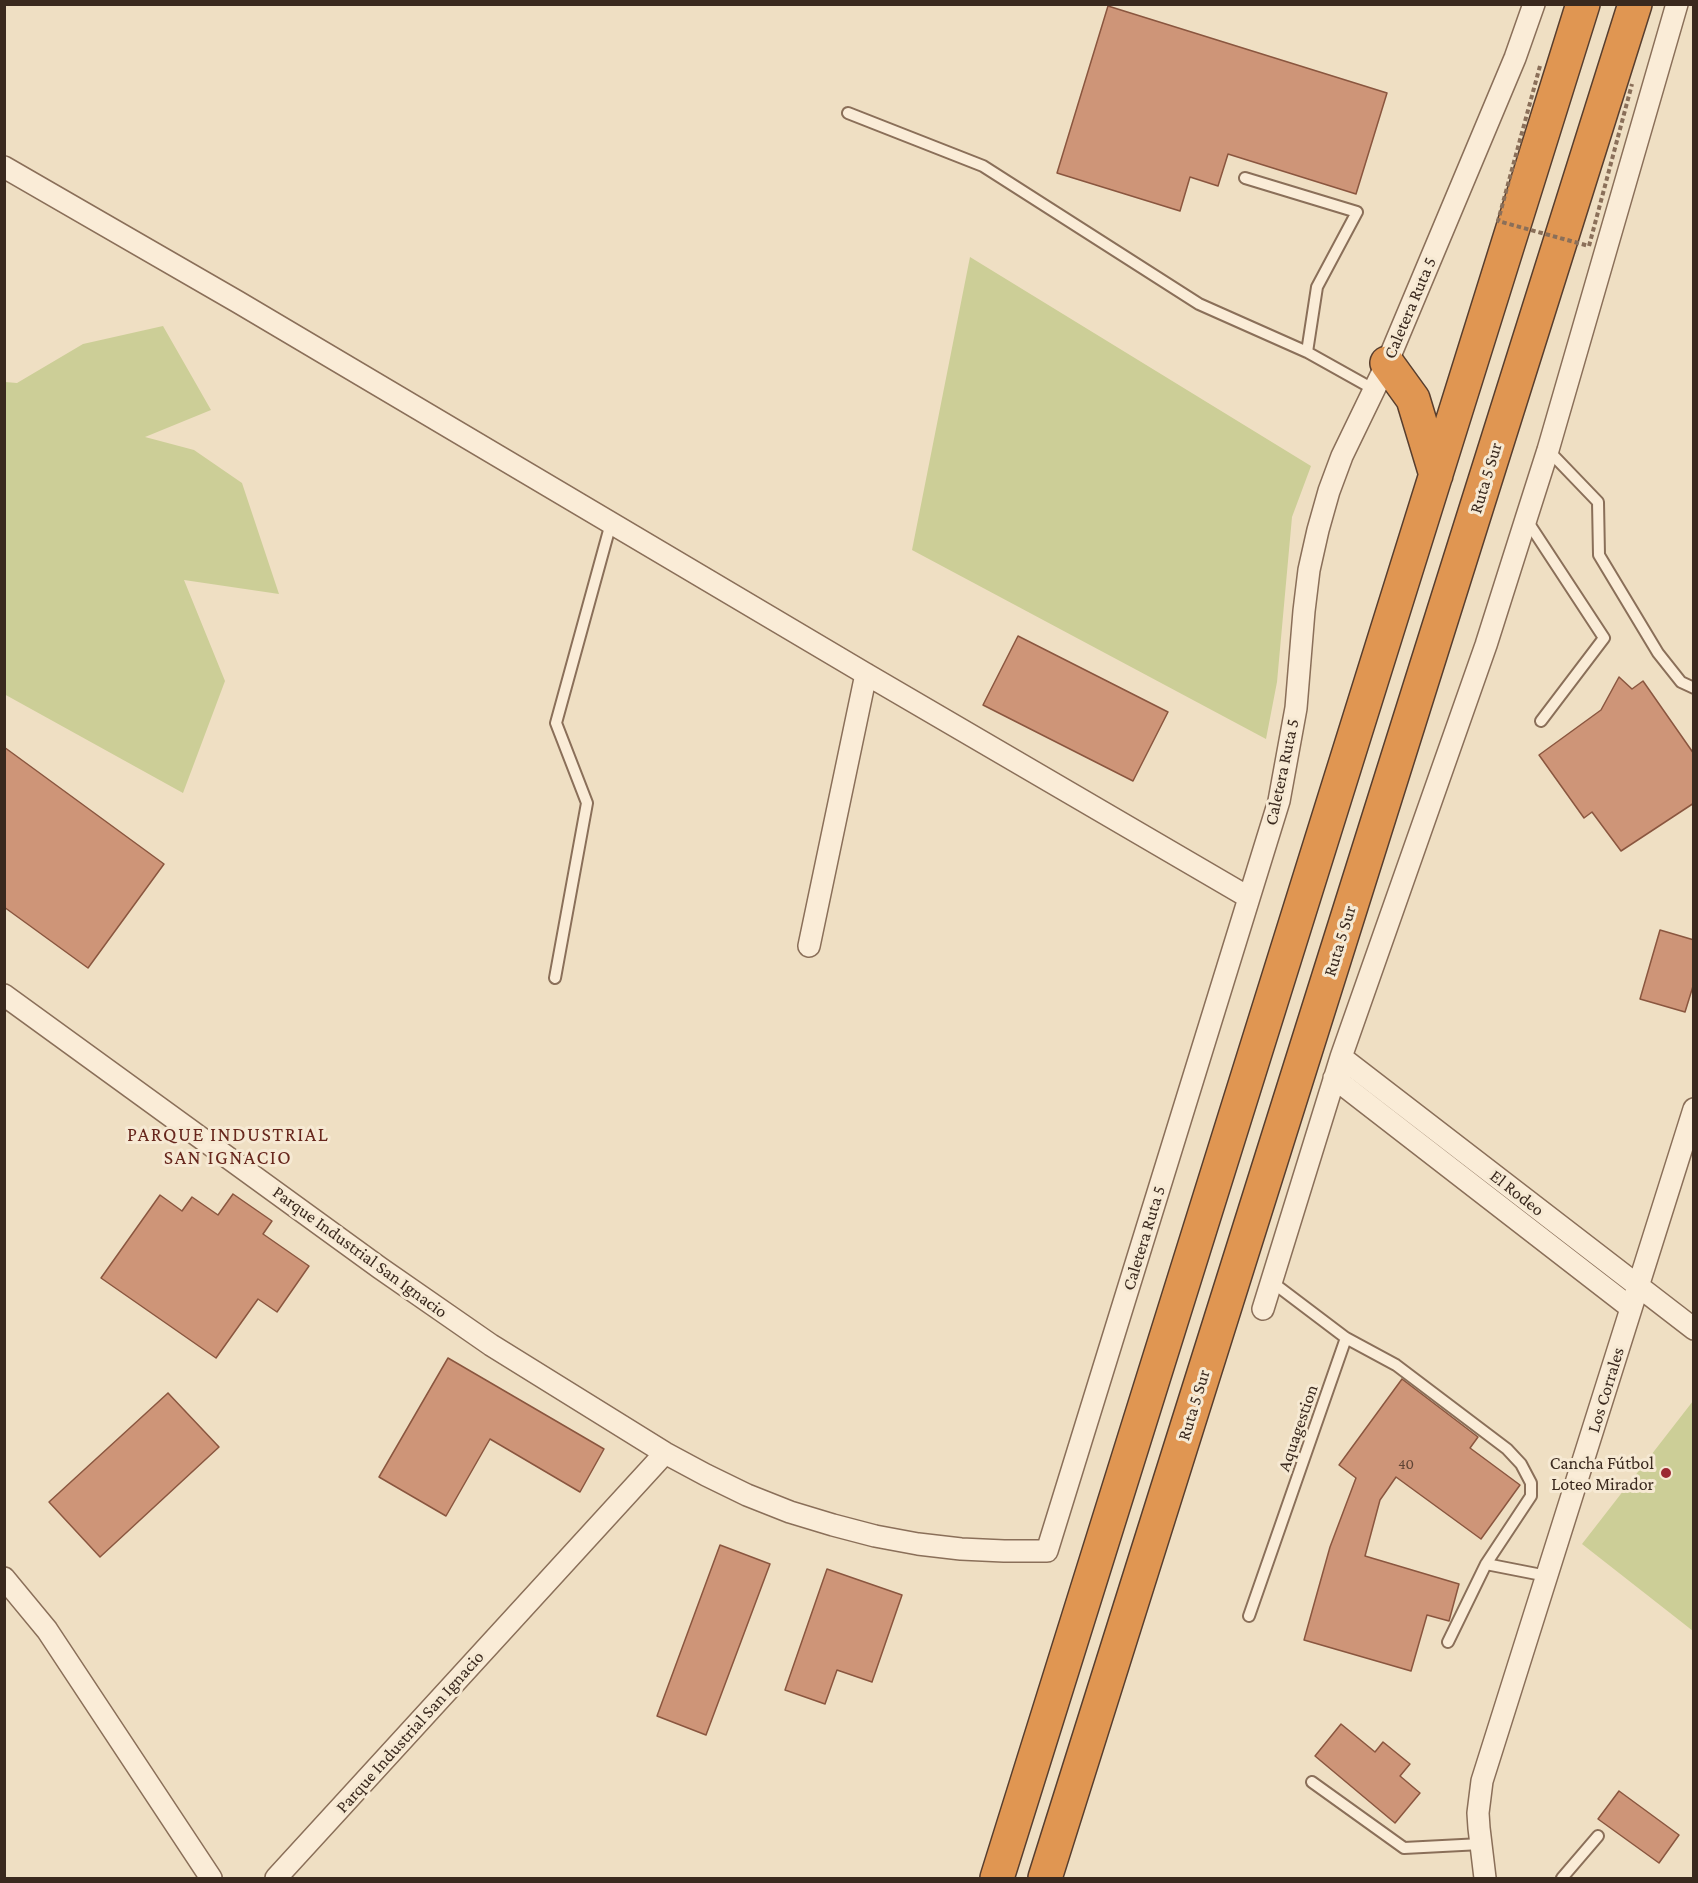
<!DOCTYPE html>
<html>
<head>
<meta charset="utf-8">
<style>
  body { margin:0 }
  #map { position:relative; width:1698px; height:1883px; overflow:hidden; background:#efdfc3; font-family:"Crimson Pro",serif }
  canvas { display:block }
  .frame { position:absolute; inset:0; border:6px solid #3a291e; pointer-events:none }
</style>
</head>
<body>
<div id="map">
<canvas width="1698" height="1883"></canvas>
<div class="frame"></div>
</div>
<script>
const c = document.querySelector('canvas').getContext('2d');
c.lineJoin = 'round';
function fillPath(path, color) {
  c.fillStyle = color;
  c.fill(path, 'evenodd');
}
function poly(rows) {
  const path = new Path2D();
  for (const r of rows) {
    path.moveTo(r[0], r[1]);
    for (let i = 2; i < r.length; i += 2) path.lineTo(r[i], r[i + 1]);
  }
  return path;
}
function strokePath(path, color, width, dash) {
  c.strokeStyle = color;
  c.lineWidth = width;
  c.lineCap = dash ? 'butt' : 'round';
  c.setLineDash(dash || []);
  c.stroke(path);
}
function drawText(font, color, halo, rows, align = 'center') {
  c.font = font + ' "Crimson Pro",serif';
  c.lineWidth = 6;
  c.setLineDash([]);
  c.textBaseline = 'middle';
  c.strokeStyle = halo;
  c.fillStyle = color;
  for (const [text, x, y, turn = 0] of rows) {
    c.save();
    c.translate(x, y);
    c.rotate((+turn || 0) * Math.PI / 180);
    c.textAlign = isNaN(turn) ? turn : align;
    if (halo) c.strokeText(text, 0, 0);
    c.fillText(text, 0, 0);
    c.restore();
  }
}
fillPath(poly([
  [970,257,1311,466,1292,517,1277,682,1266,739,912,550],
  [163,326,211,410,145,437,194,450,242,483,279,594,184,580,225,681,183,793,4,694,5,382,17,383,83,344],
  [1693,1401,1693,1631,1582,1544]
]), '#ccce97');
const building = poly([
  [1108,6,1387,93,1356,194,1228,154,1218,186,1190,177,1180,211,1057,173,1108,6],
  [1018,636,1168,712,1133,781,983,705,1018,636],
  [1619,677,1632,689,1643,681,1694,754,1694,803,1621,851,1592,812,1584,818,1539,755,1601,710,1619,677],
  [4,747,164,864,88,968,4,907,4,747],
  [1660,930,1694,940,1694,983,1685,1012,1640,999,1660,930],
  [233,1194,272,1221,263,1234,309,1266,277,1312,258,1299,216,1358,101,1278,160,1195,182,1211,192,1197,218,1215,233,1194],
  [448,1358,604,1449,580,1492,490,1439,446,1516,379,1477,448,1358],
  [1402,1379,1478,1437,1470,1448,1520,1485,1481,1539,1396,1477,1380,1500,1365,1556,1459,1584,1449,1621,1427,1615,1411,1671,1304,1640,1330,1547,1356,1478,1339,1465,1402,1379],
  [168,1393,219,1447,100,1557,49,1502,168,1393],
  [720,1545,770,1564,706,1735,657,1716,720,1545],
  [827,1569,902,1595,872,1682,837,1670,825,1704,785,1690,827,1569],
  [1341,1724,1375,1752,1383,1742,1410,1764,1400,1776,1420,1793,1395,1823,1315,1756,1341,1724],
  [1619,1791,1679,1835,1659,1863,1598,1819,1619,1791]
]);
fillPath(building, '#ce9578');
strokePath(building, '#8a563f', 1.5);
const lane = poly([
  [848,113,983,166,1199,304,1307,352,1375,390],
  [1245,178,1357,212,1317,287,1307,352],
  [1548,450,1598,502,1599,555,1658,653,1681,682,1694,688],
  [1526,519,1604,638,1541,721],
  [555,978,587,803,556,723,611,523],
  [1272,1282,1346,1338,1396,1365,1507,1449,1521,1464,1531,1483,1531,1496,1486,1564,1448,1642],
  [1486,1564,1547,1576],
  [1249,1616,1346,1338],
  [1312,1782,1404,1848,1481,1844],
  [1562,1878,1598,1836]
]);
const street = poly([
  [4,167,238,302,866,674,1248,897],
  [809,946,866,674],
  [4,995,380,1268,491,1345,665,1453,706,1475,747,1495,790,1512,833,1525,875,1536,918,1544,961,1549,1004,1551,1047,1551,1279,801,1296,708,1304,611,1309,570,1318,530,1329,491,1342,456,1387,363,1515,58,1534,4],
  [1341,1057,1694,1329],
  [1334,1078,1631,1308],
  [1263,1309,1341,1057,1486,645,1526,519,1548,450,1677,4],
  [4,1578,47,1630,211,1878],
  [276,1878,665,1453],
  [1485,1878,1479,1828,1478,1813,1482,1781,1694,1109]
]);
const highway = poly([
  [1387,363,1413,399,1436,475],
  [997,1878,1583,4],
  [1045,1878,1635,4]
]);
strokePath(lane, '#8a6f59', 14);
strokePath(street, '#8a6f59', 24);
strokePath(highway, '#583e2e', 36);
strokePath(lane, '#faecd7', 10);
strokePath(street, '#faecd7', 21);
strokePath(highway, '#e09652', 33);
strokePath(poly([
  [1540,66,1498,221,1589,246,1632,84]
]), '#8a6f59', 4, [4.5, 3]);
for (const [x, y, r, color] of [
  [1666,1473,6,"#9b2832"]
]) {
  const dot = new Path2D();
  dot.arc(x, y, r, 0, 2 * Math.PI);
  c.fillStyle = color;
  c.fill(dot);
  strokePath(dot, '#f6e9d3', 2);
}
drawText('15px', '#5f4434', null, [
  ["40",1406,1464]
]);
drawText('18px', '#3a291e', '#f6e9d3', [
  ["Caletera Ruta 5",1410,308,-67],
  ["Ruta 5 Sur",1486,478,-73],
  ["Caletera Ruta 5",1282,772,-78],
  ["Ruta 5 Sur",1340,941,-73],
  ["El Rodeo",1517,1193,38],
  ["Caletera Ruta 5",1144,1238,-73],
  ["Parque Industrial San Ignacio",360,1252,36],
  ["Los Corrales",1606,1390,-73],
  ["Ruta 5 Sur",1194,1405,-73],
  ["Aquagestion",1298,1428,-71],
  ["Parque Industrial San Ignacio",410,1732,-48]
]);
drawText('18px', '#3a291e', '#f6e9d3', [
  ["Cancha Fútbol",1654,1463],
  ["Loteo Mirador",1654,1484]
], 'right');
c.letterSpacing = '1.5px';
drawText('20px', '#67261c', '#f6e9d3', [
  ["PARQUE INDUSTRIAL",228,1135],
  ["SAN IGNACIO",228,1158]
]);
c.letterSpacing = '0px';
</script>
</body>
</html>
